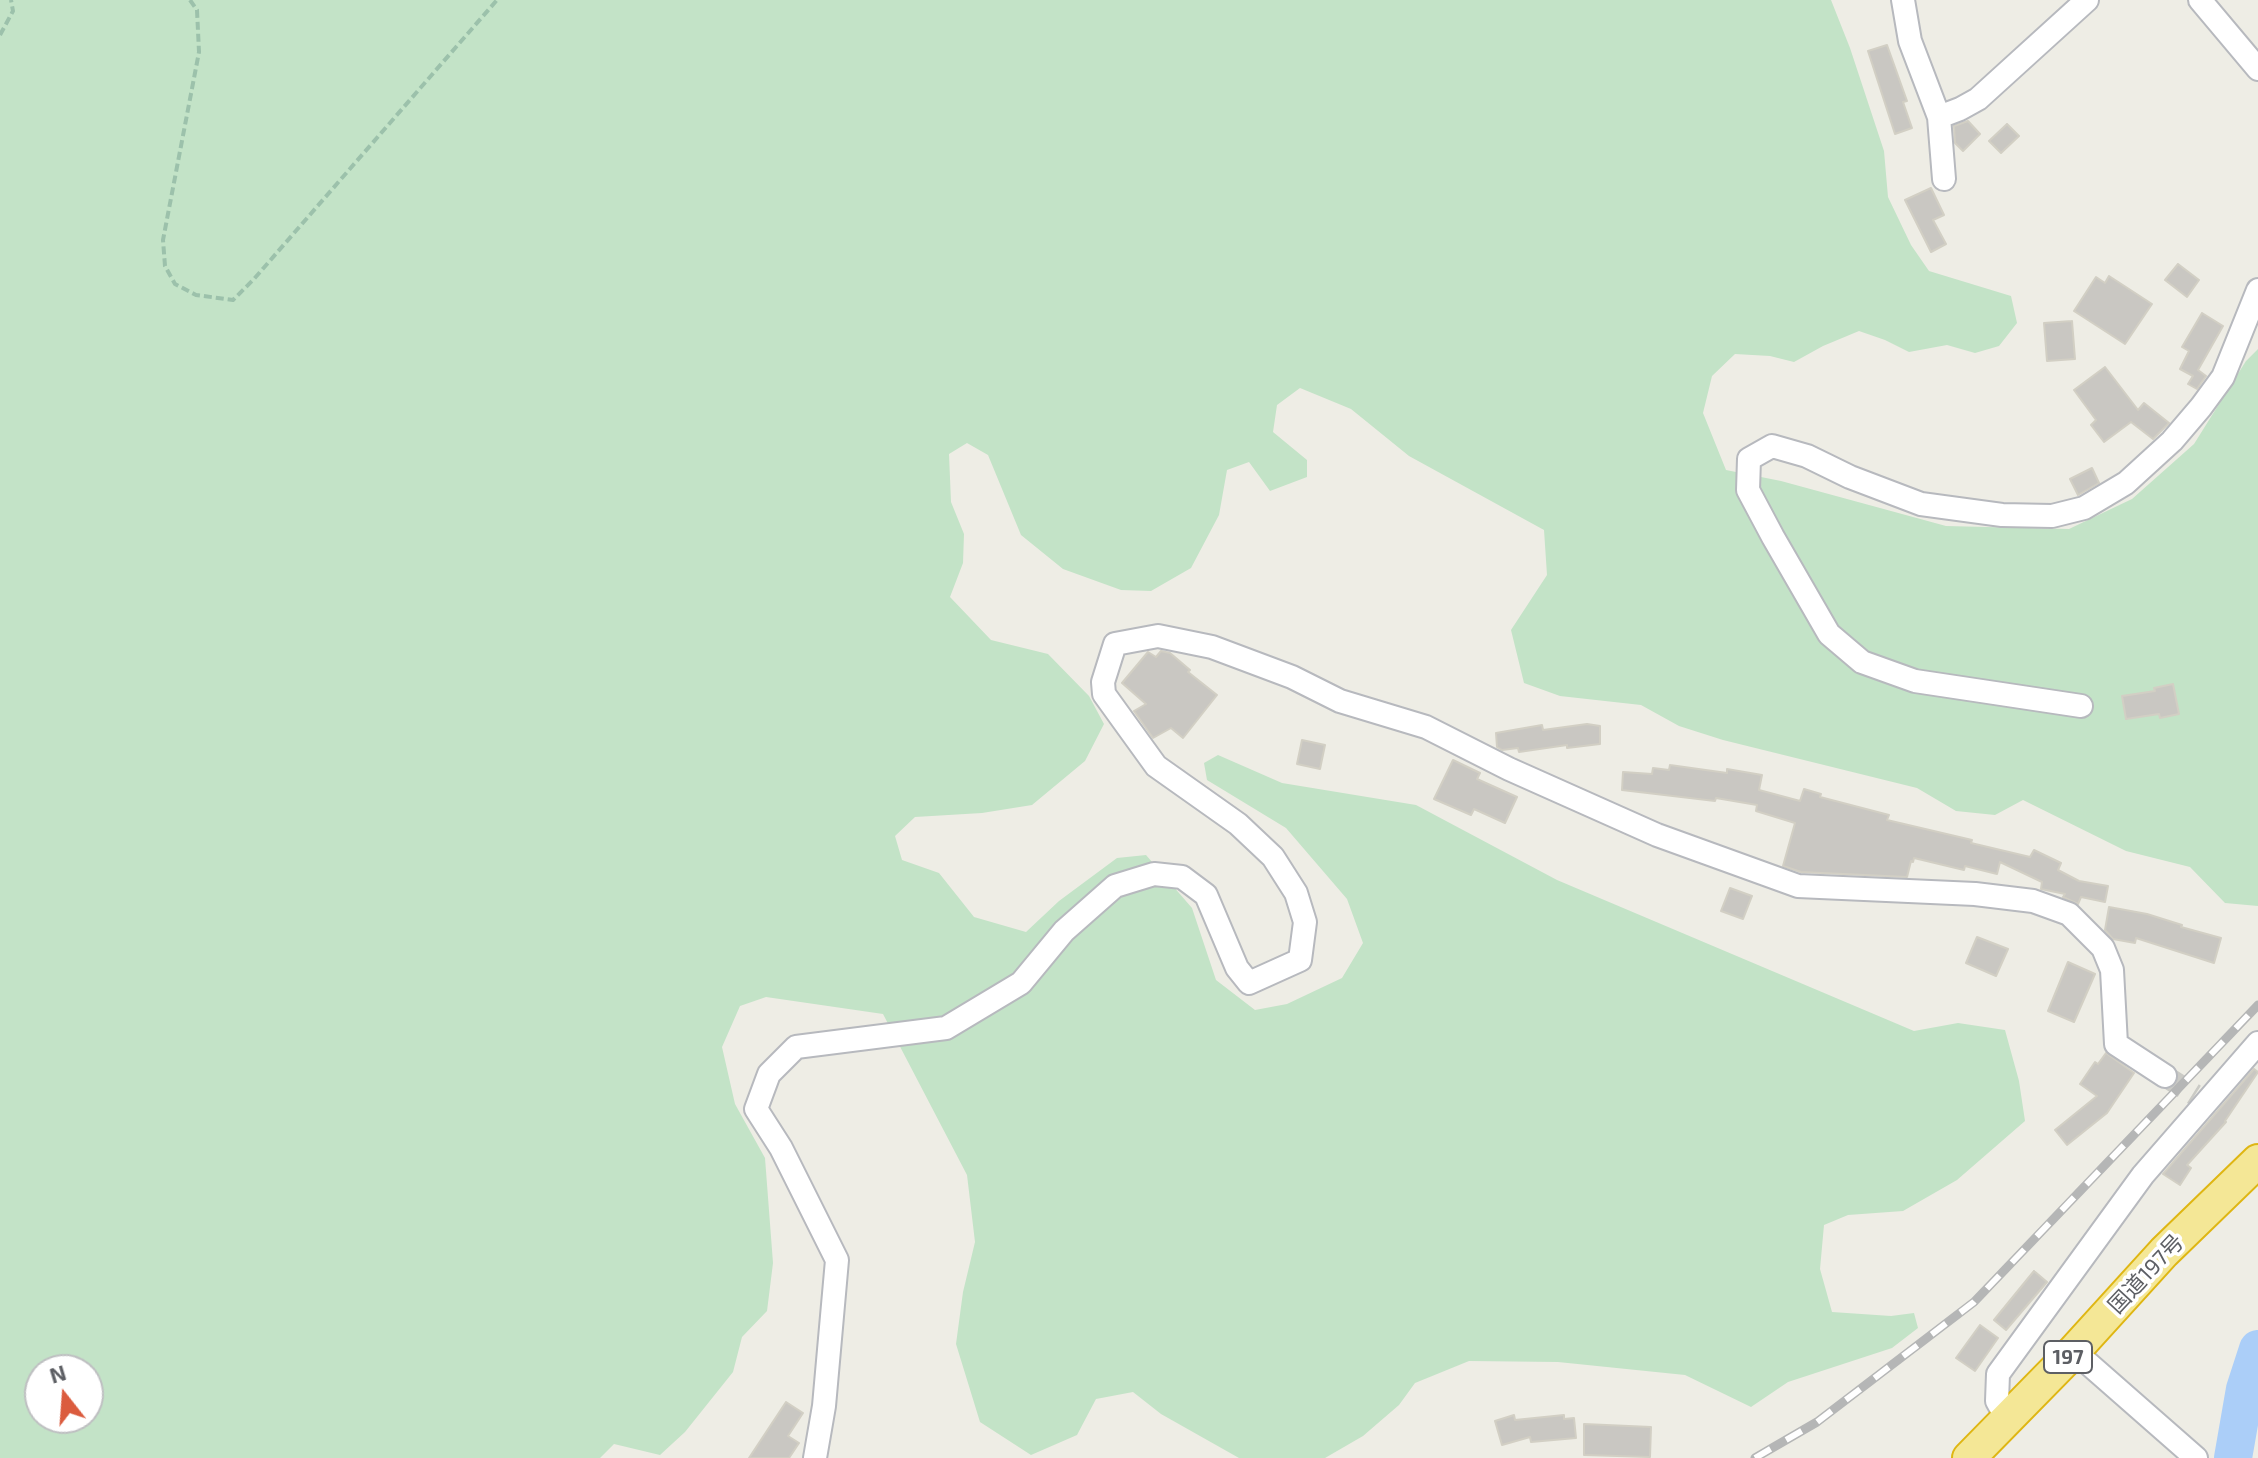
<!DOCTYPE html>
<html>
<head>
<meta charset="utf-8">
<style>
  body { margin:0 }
  #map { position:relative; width:2258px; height:1458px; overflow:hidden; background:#eeede5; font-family:"Exo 2",sans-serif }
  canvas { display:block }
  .north { position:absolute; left:24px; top:1354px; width:80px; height:80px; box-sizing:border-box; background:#fff; border:2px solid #bebfc1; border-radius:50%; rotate:343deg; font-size:22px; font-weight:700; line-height:32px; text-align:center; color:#5d5f64 }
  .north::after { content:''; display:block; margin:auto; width:28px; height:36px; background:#db5c3e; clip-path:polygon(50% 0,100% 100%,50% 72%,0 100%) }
</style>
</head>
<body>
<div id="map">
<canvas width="2258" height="1458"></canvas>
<div class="north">N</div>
</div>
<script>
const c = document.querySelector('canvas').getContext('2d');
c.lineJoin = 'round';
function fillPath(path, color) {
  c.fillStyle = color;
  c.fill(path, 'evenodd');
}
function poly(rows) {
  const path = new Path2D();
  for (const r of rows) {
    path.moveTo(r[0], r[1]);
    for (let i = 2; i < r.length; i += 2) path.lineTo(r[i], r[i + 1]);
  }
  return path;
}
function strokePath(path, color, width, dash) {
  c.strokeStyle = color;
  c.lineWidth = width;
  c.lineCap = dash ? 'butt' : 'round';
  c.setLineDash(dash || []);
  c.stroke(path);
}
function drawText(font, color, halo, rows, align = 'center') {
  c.font = font + ' "Exo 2","Noto Sans JP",sans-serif';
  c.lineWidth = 7;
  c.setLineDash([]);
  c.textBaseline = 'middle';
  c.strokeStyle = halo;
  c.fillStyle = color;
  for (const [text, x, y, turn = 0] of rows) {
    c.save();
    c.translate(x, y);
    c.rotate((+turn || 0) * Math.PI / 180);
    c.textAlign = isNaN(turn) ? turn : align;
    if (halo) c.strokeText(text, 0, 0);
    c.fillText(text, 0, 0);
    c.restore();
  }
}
fillPath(poly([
  [0,0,1831,0,1850,48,1884,151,1888,197,1911,245,1929,271,2011,296,2017,323,1999,346,1975,353,1947,345,1909,352,1885,340,1859,331,1823,346,1794,362,1770,356,1735,354,1712,376,1703,413,1726,470,1781,481,1946,526,2069,529,2132,499,2194,444,2246,361,2258,349,2258,906,2225,903,2190,867,2126,851,2023,800,1995,815,1956,811,1917,788,1723,740,1679,726,1641,705,1560,696,1524,683,1511,630,1547,575,1544,530,1409,456,1351,409,1300,388,1277,405,1273,432,1307,460,1307,477,1270,491,1249,462,1227,470,1219,515,1191,568,1151,591,1121,590,1063,569,1021,535,988,455,967,443,949,454,951,502,964,534,963,563,950,597,991,640,1048,654,1089,696,1104,724,1085,761,1032,805,982,813,915,817,895,836,902,860,939,873,974,917,1026,932,1059,901,1117,858,1146,855,1192,908,1216,980,1255,1010,1287,1004,1342,978,1363,943,1347,899,1286,828,1207,780,1204,763,1218,755,1282,783,1416,805,1557,880,1914,1031,1958,1023,2005,1030,2019,1081,2025,1121,1957,1180,1903,1211,1848,1215,1824,1225,1820,1269,1832,1312,1891,1316,1914,1313,1918,1328,1892,1348,1788,1382,1751,1407,1685,1375,1558,1362,1469,1361,1415,1383,1399,1405,1363,1436,1325,1458,1239,1458,1161,1414,1133,1392,1096,1399,1077,1435,1031,1455,980,1422,956,1344,963,1292,975,1242,967,1175,883,1014,766,997,740,1006,722,1047,735,1104,765,1158,773,1263,767,1311,742,1337,733,1372,685,1432,660,1455,614,1444,600,1458,0,1458],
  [40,1370,88,1370,88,1418,40,1418]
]), '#c3e3c7');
strokePath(poly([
  [2233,1458,2245,1389,2258,1349]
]), '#abcef8', 38);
const building = poly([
  [1887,45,1907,101,1903,102,1912,128,1895,134,1868,51,1887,45],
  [1968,121,1980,134,1963,151,1955,143,1954,126,1968,121],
  [2007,124,2019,136,2001,153,1989,141,2007,124],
  [1931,188,1944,215,1933,220,1946,244,1931,252,1905,200,1931,188],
  [2178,264,2199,280,2187,297,2165,280,2178,264],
  [2109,276,2152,304,2125,344,2074,311,2096,277,2105,283,2109,276],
  [2202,313,2223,326,2198,370,2206,376,2197,389,2188,384,2193,376,2180,369,2189,351,2182,347,2202,313],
  [2072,321,2075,359,2047,361,2044,323,2072,321],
  [2105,367,2138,410,2144,403,2169,423,2153,439,2131,422,2104,442,2091,425,2096,420,2074,390,2105,367],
  [2092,468,2099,483,2078,495,2070,479,2092,468],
  [1161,651,1170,653,1190,670,1188,672,1217,695,1183,738,1171,728,1153,738,1134,711,1146,704,1122,683,1148,652,1156,657,1161,651],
  [2173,684,2179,714,2160,718,2159,714,2126,719,2122,696,2155,691,2154,688,2173,684],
  [1587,724,1600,726,1600,744,1567,748,1567,745,1519,752,1518,748,1502,750,1497,747,1496,733,1542,725,1543,730,1587,724],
  [1302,740,1325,745,1320,769,1297,764,1302,740],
  [1453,760,1480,773,1477,779,1517,797,1505,823,1474,809,1471,815,1434,799,1453,760],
  [1670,765,1727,773,1727,769,1762,775,1759,790,1800,801,1804,789,1821,794,1820,797,1889,815,1887,820,1972,840,1971,843,2030,857,2034,850,2061,863,2058,870,2079,881,2108,886,2105,902,2081,897,2078,904,2063,897,2065,894,2041,889,2042,882,2000,862,1997,874,1965,866,1964,870,1914,858,1913,862,1911,861,1907,877,1801,872,1783,866,1795,823,1756,811,1757,805,1716,798,1715,801,1622,790,1623,772,1652,774,1653,768,1669,770,1670,765],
  [1730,888,1752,896,1743,919,1721,911,1730,888],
  [2109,907,2147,914,2182,925,2181,927,2221,938,2214,963,2136,938,2135,943,2113,939,2105,930,2109,907],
  [1977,937,2008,949,1996,976,1966,963,1977,937],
  [2068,962,2095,974,2074,1022,2048,1011,2068,962],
  [2106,1053,2134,1073,2107,1113,2067,1145,2055,1130,2097,1096,2080,1084,2095,1062,2098,1064,2106,1053],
  [2254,1069,2258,1072,2225,1121,2226,1122,2187,1165,2191,1168,2180,1185,2163,1174,2254,1069],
  [2034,1271,2047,1282,2006,1330,1994,1320,2034,1271],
  [1980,1325,1998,1338,1975,1371,1956,1358,1980,1325],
  [786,1402,803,1413,788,1436,799,1443,789,1458,749,1458,786,1402],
  [1514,1415,1515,1420,1564,1415,1564,1419,1574,1418,1576,1438,1531,1442,1530,1437,1502,1445,1495,1421,1514,1415],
  [1584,1424,1651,1427,1650,1457,1584,1455,1584,1424]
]);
fillPath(building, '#c9c7c2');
strokePath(building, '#d2cfc4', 2);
strokePath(poly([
  [2165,1076,2195,1095]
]), '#cacac5', 22, [22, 11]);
const minor = poly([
  [1903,0,1910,41,1939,117,1944,179],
  [2200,0,2258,69],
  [1939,117,1960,109,1978,99,2087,0],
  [2081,706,1915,681,1862,662,1829,634,1773,537,1748,490,1749,459,1772,446,1807,456,1850,477,1921,504,2002,515,2052,516,2084,508,2126,483,2172,441,2201,407,2223,377,2258,290],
  [2074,1351,2196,1458],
  [2007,1419,1997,1401,1998,1374,2143,1175,2258,1043],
  [815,1458,824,1406,837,1260,781,1148,756,1109,769,1074,796,1047,946,1028,1021,983,1064,931,1115,886,1154,874,1182,877,1206,895,1237,968,1249,983,1300,960,1305,922,1296,893,1273,857,1238,824,1156,766,1104,694,1103,682,1115,644,1158,636,1212,647,1292,677,1340,701,1426,727,1509,769,1657,835,1798,886,1975,894,2033,901,2069,914,2103,948,2112,970,2116,1044,2165,1076]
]);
const highway = poly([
  [1969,1458,2074,1351,2164,1252,2258,1161]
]);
strokePath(minor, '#b7b9be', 26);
strokePath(highway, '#dfb613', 36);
strokePath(poly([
  [190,0,197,10,199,52,163,240,165,266,175,284,196,295,233,300,254,279,497,0],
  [0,35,13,11,11,0]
]), '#9cc1ab', 4, [8, 4]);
strokePath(minor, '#fff', 22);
strokePath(highway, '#f4e796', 32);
const rail = poly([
  [1755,1458,1817,1422,1974,1302,2258,1005]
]);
strokePath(rail, '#b5b6b6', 9);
strokePath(rail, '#fff', 6, [18]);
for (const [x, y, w] of [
  [2068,1357,48]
]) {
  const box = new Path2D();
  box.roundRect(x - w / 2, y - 16, w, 32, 6);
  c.fillStyle = '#fff';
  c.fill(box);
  strokePath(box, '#5d5f64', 2);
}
drawText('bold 20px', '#5d5f64', null, [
  ["197",2068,1357]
]);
drawText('22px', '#5d5f64', '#fff', [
  ["国道197号",2146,1274,-47]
]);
</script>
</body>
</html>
